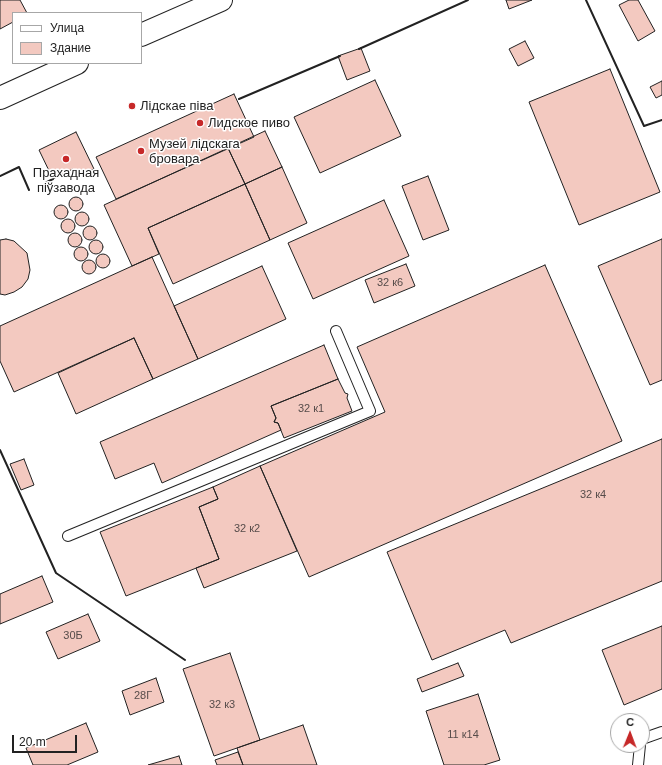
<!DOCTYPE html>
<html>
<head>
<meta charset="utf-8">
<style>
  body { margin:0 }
  #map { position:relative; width:662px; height:765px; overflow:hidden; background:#fff; font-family:Helvetica,sans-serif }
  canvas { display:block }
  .legend { position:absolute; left:12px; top:12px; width:130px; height:52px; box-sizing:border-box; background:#fff; border:1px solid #a7a7a7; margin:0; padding:5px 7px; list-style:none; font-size:12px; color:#222 }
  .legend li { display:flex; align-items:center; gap:8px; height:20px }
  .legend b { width:20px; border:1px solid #a7a7a7 }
  .north { position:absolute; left:610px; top:713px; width:40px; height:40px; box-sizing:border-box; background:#fff; border:1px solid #a7a7a7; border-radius:50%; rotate:1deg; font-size:11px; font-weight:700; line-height:16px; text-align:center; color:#222 }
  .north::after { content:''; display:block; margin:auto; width:14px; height:18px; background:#c62828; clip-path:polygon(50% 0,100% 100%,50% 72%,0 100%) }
  .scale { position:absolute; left:12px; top:735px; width:65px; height:18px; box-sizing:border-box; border:2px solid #222; border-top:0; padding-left:5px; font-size:12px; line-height:14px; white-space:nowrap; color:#222; -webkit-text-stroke:3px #fff; paint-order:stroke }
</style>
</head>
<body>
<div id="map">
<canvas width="662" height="765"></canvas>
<ul class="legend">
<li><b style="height:5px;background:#fff"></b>Улица</li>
<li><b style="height:11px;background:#f3c9c0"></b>Здание</li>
</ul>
<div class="north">С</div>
<div class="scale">20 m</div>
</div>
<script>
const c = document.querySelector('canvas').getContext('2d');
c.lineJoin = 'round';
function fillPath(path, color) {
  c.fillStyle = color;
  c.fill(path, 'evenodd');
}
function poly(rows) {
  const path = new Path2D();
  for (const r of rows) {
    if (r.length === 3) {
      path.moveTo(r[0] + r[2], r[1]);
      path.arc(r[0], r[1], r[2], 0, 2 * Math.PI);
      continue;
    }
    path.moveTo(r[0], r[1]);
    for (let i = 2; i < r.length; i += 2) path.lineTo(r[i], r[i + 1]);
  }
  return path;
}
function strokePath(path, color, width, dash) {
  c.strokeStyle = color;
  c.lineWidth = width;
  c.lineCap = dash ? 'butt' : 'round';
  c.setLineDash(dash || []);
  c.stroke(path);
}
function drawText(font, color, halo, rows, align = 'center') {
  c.font = font + ' Helvetica,sans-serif';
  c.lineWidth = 3;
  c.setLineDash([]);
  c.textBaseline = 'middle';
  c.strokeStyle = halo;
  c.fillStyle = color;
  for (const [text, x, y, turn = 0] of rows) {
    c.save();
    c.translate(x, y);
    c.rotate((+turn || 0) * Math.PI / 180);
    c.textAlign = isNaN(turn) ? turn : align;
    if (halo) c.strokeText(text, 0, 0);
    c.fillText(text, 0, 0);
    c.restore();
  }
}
const building = poly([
  [0,0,20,0,27,13,13,13,13,22,0,29,0,0],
  [506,0,532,0,509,9,506,0],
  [629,0,638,0,655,31,638,41,619,5,629,0],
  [525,41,534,58,518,66,509,49,525,41],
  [361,48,370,71,347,80,338,56,361,48],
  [610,69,660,192,579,225,529,102,610,69],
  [375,80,401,136,320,173,294,117,375,80],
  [662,81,662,95,656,98,650,87,662,81],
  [234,94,254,137,116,199,96,157,234,94],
  [265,131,282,167,245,184,228,148,265,131],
  [76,132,94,169,77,177,73,169,53,179,39,150,76,132],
  [228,148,245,184,148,228,159,254,132,266,104,205,228,148],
  [282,167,307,223,270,240,245,184,282,167],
  [428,176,449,230,423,240,402,186,428,176],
  [245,184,270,240,173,284,148,228,245,184],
  [76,204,7],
  [384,200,409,256,313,299,288,243,384,200],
  [61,212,7],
  [82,219,7],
  [68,226,7],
  [90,233,7],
  [75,240,7],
  [6,239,14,241,27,253,30,270,28,279,22,287,14,292,5,295,0,294,0,240,6,239],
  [662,239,662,380,650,385,598,266,662,239],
  [96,247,7],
  [81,254,7],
  [103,261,7],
  [152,257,198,359,153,379,134,338,14,392,0,361,0,326,152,257],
  [89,267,7],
  [406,264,415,286,374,303,365,280,406,264],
  [545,265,622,441,309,577,260,466,385,412,357,347,545,265],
  [262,266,286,319,198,359,174,306,262,266],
  [134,338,153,379,76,414,58,373,134,338],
  [324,345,338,379,271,406,276,418,274,422,278,423,281,430,162,483,154,463,115,479,100,442,324,345],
  [338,379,345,393,348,394,347,398,352,411,284,438,278,423,274,422,276,418,271,406,338,379],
  [662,439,662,581,511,643,505,630,432,660,387,552,662,439],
  [24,459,34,485,21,490,10,464,24,459],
  [260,466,297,551,204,588,196,568,219,559,199,507,218,499,213,487,260,466],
  [213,487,218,499,199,507,219,559,126,596,100,532,213,487],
  [42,576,53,602,0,624,0,594,42,576],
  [88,614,100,641,58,659,46,632,88,614],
  [662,626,662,689,624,705,602,650,662,626],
  [230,653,260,740,214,756,183,669,230,653],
  [458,663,464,676,422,692,417,679,458,663],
  [156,678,164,702,130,715,122,691,156,678],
  [478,694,500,760,484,765,444,765,426,711,478,694],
  [86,723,98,752,67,765,33,765,26,748,86,723],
  [303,725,317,765,243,765,237,748,303,725],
  [238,752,243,765,217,765,215,760,238,752],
  [179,756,182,765,148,765,179,756]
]);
fillPath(building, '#f3c9c0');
strokePath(building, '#222', 1);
const service = poly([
  [68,536,370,411,336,331],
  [642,739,662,732],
  [638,765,640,745]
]);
const secondary = poly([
  [141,35,221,0],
  [0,98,77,63]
]);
strokePath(service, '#222', 12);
strokePath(secondary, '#222', 24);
strokePath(service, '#fff', 10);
strokePath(secondary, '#fff', 22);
strokePath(poly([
  [586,0,644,126,662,120],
  [359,49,468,0],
  [239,99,340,56],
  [0,176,19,167,29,190],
  [45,183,53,179],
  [0,450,56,573,185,660]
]), '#222', 2);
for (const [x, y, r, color] of [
  [132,106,4,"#c62828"],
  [200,123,4,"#c62828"],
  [141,151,4,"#c62828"],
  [66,159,4,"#c62828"]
]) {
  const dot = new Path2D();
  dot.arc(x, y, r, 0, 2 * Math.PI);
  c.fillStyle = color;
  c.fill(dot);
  strokePath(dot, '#fff', 1.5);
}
drawText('11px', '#564c4a', null, [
  ["32 к6",390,283],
  ["32 к1",311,409],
  ["32 к4",593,495],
  ["32 к2",247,529],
  ["30Б",73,636],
  ["28Г",143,696],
  ["32 к3",222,705],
  ["11 к14",463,735]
]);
drawText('13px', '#222', '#fff', [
  ["Лідскае піва",140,106],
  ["Лидское пиво",208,123],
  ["Музей лідскага",149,144],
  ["бровара",149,159],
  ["Прахадная",66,173,"center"],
  ["піўзавода",66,188,"center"]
], 'left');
</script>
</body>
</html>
